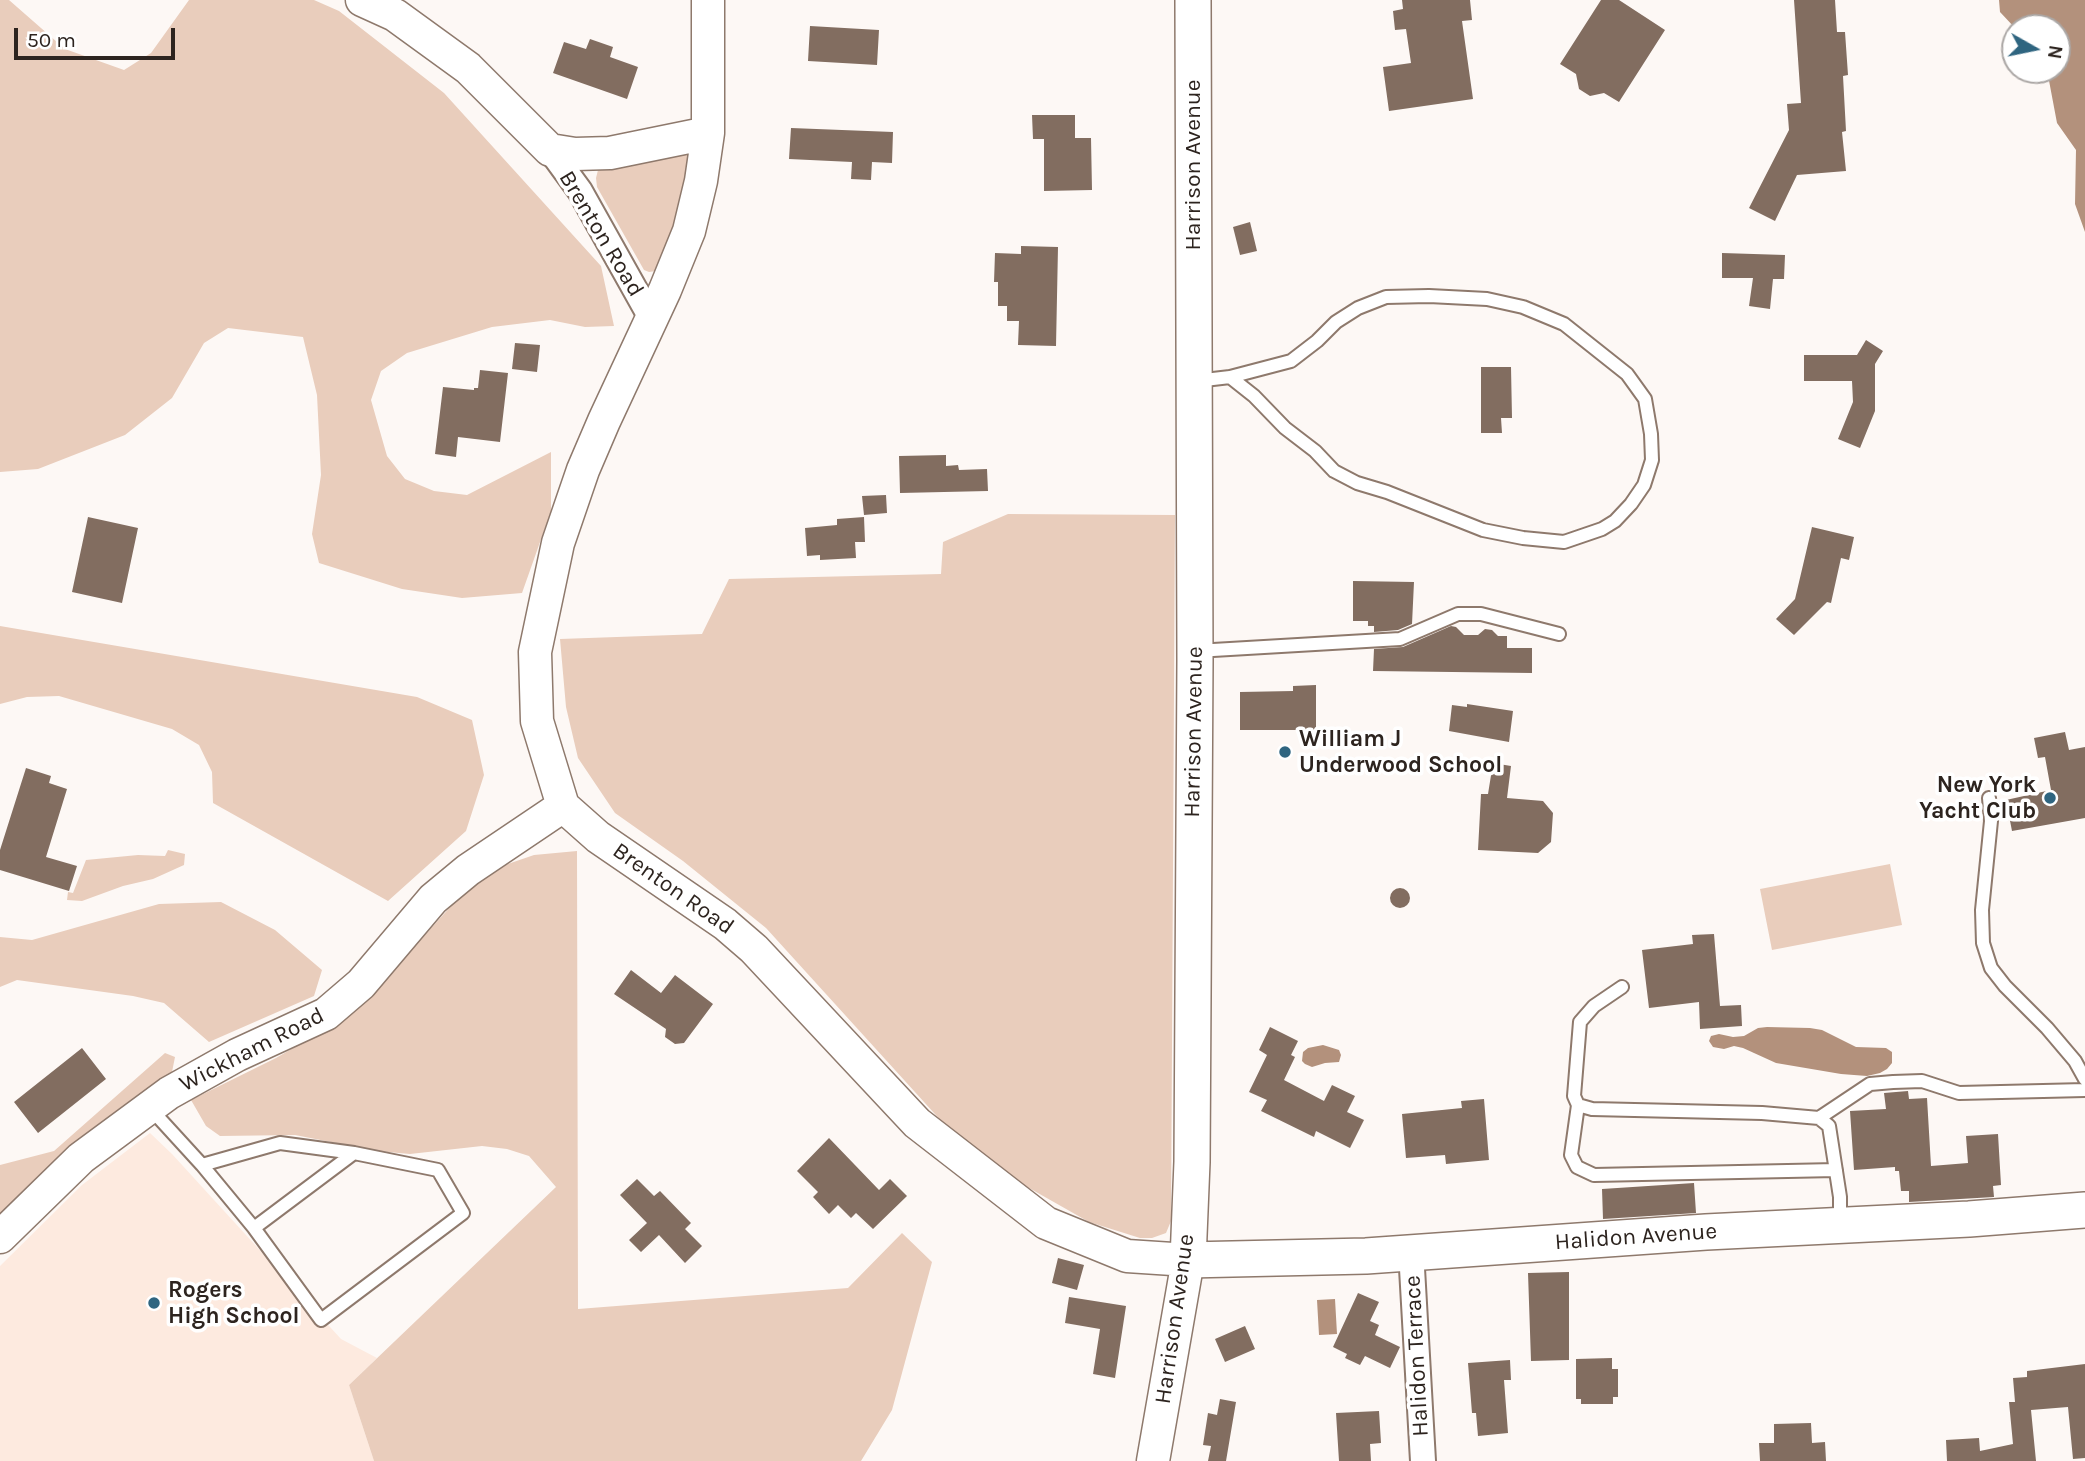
<!DOCTYPE html>
<html>
<head>
<meta charset="utf-8">
<style>
  body { margin:0 }
  #map { position:relative; width:2085px; height:1461px; overflow:hidden; background:#fdf8f5; font-family:Karla,sans-serif }
  canvas { display:block }
  .north { position:absolute; left:2001px; top:14px; width:70px; height:70px; box-sizing:border-box; background:#fff; border:2px solid #aba7a5; border-radius:50%; rotate:99deg; font-size:19px; font-weight:700; line-height:28px; text-align:center; color:#2d241f }
  .north::after { content:''; display:block; margin:auto; width:24px; height:32px; background:#2f6580; clip-path:polygon(50% 0,100% 100%,50% 72%,0 100%) }
  .scale { position:absolute; left:14px; top:28px; width:161px; height:32px; box-sizing:border-box; border:4px solid #2d241f; border-top:0; padding-left:9px; font-size:21px; line-height:24px; white-space:nowrap; color:#2d241f; -webkit-text-stroke:5px #fff; paint-order:stroke }
</style>
</head>
<body>
<div id="map">
<canvas width="2085" height="1461"></canvas>
<div class="north">N</div>
<div class="scale">50 m</div>
</div>
<script>
const c = document.querySelector('canvas').getContext('2d');
c.lineJoin = 'round';
function fillPath(path, color) {
  c.fillStyle = color;
  c.fill(path, 'evenodd');
}
function poly(rows) {
  const path = new Path2D();
  for (const r of rows) {
    if (r.length === 3) {
      path.moveTo(r[0] + r[2], r[1]);
      path.arc(r[0], r[1], r[2], 0, 2 * Math.PI);
      continue;
    }
    path.moveTo(r[0], r[1]);
    for (let i = 2; i < r.length; i += 2) path.lineTo(r[i], r[i + 1]);
  }
  return path;
}
function strokePath(path, color, width, dash) {
  c.strokeStyle = color;
  c.lineWidth = width;
  c.lineCap = dash ? 'butt' : 'round';
  c.setLineDash(dash || []);
  c.stroke(path);
}
function drawText(font, color, halo, rows, align = 'center') {
  c.font = font + ' Karla,sans-serif';
  c.lineWidth = 7;
  c.setLineDash([]);
  c.textBaseline = 'middle';
  c.strokeStyle = halo;
  c.fillStyle = color;
  for (const [text, x, y, turn = 0] of rows) {
    c.save();
    c.translate(x, y);
    c.rotate((+turn || 0) * Math.PI / 180);
    c.textAlign = isNaN(turn) ? turn : align;
    if (halo) c.strokeText(text, 0, 0);
    c.fillText(text, 0, 0);
    c.restore();
  }
}
fillPath(poly([
  [150,1133,172,1154,341,1339,377,1358,349,1385,374,1461,0,1461,0,1266,82,1185]
]), '#fdeadf');
fillPath(poly([
  [0,0,9,0,65,49,124,70,151,53,189,0,314,0,339,11,444,93,601,266,614,326,585,327,550,320,492,327,407,353,381,371,371,400,387,456,405,479,434,491,467,495,551,452,551,511,522,593,462,598,402,589,319,563,312,534,321,475,317,395,303,337,228,328,204,343,172,398,125,435,38,469,0,472],
  [681,152,690,155,690,160,679,210,656,271,649,272,644,270,597,187,596,178,598,170,609,165],
  [1008,514,1175,515,1171,1221,1166,1233,1152,1238,1140,1238,1089,1222,1015,1180,944,1124,766,928,683,861,615,813,578,758,566,707,560,639,702,634,729,579,941,574,943,542],
  [0,626,417,697,472,720,484,775,466,831,388,901,213,803,212,772,199,745,172,729,59,696,27,697,0,704],
  [168,850,185,854,184,865,153,879,123,886,82,901,67,900,68,892,73,893,86,860,138,855,165,856],
  [577,851,578,1309,848,1288,902,1233,932,1262,892,1410,861,1461,374,1461,349,1385,556,1187,529,1156,507,1149,482,1146,410,1154,377,1151,295,1135,220,1136,206,1126,191,1100,276,1058,317,1034,365,1001,462,894,502,866,534,855],
  [1890,864,1902,925,1772,950,1760,889],
  [221,902,275,930,322,970,314,996,209,1042,164,1003,133,996,17,980,0,987,0,937,32,940,159,904],
  [165,1053,175,1057,172,1072,39,1181,0,1219,0,1165,54,1151]
]), '#e9cdbc');
fillPath(poly([
  [1999,0,2085,0,2085,232,2075,204,2076,150,2057,123,2047,70,2057,70,2057,28,2015,28,2000,12],
  [1767,1027,1810,1028,1822,1030,1856,1047,1886,1048,1892,1052,1892,1063,1887,1069,1880,1073,1867,1076,1841,1074,1776,1063,1743,1048,1734,1046,1724,1049,1713,1047,1709,1041,1711,1036,1719,1034,1733,1037,1744,1036,1758,1028],
  [1323,1045,1339,1050,1341,1055,1339,1062,1325,1063,1312,1067,1305,1064,1302,1061,1303,1052,1308,1048],
  [1335,1299,1337,1334,1319,1335,1317,1300]
]), '#b3917c');
fillPath(poly([
  [1402,0,1470,0,1472,20,1462,21,1473,99,1389,111,1383,67,1411,63,1406,29,1395,30,1393,11,1403,9],
  [1601,0,1619,0,1665,30,1619,102,1604,93,1590,96,1579,89,1576,74,1560,64],
  [1794,0,1835,0,1837,32,1845,32,1848,75,1843,76,1846,131,1842,132,1846,171,1797,175,1775,221,1749,208,1789,130,1787,104,1801,103],
  [810,26,879,30,877,65,808,61],
  [590,39,613,47,610,57,638,67,627,99,553,73,564,42,586,49],
  [1032,115,1075,115,1075,138,1091,138,1092,190,1044,191,1044,139,1033,139],
  [791,128,893,132,892,163,872,162,871,180,851,179,852,162,789,159],
  [1250,222,1257,251,1240,255,1233,227],
  [1021,246,1058,247,1056,346,1018,345,1019,321,1007,321,1007,306,998,306,998,282,994,282,995,253,1021,254],
  [1722,253,1785,255,1784,279,1773,279,1770,309,1749,306,1753,278,1722,278],
  [1866,340,1883,351,1875,364,1875,411,1860,448,1838,439,1853,402,1852,381,1804,381,1804,355,1857,355],
  [515,343,540,345,537,372,512,369],
  [1481,367,1511,367,1512,418,1501,418,1502,433,1481,433],
  [480,370,508,373,500,442,458,437,456,457,435,454,443,387,474,390,474,388,478,388],
  [946,455,946,466,958,465,959,470,987,469,988,491,900,493,899,456],
  [886,495,887,513,864,515,862,496],
  [88,517,138,528,122,603,72,592],
  [864,517,865,542,855,542,856,558,820,560,820,555,807,556,805,528,837,525,837,519],
  [1812,527,1854,537,1849,560,1841,558,1831,603,1827,602,1794,635,1776,619,1795,599],
  [1353,581,1414,582,1412,624,1398,630,1374,632,1374,626,1368,626,1368,621,1353,621],
  [1451,626,1456,627,1464,635,1478,635,1485,629,1492,630,1498,636,1507,636,1507,648,1532,648,1532,673,1373,671,1374,649,1403,647],
  [1316,685,1316,730,1240,730,1240,692,1293,691,1293,686],
  [1467,704,1513,711,1509,742,1449,731,1452,705,1467,707],
  [2065,732,2069,750,2085,747,2085,818,2012,831,2006,800,2051,790,2045,757,2038,758,2034,738],
  [1493,763,1511,766,1507,798,1543,801,1553,813,1551,842,1538,853,1478,850,1481,794,1488,794],
  [26,768,51,776,49,783,67,789,46,857,77,866,69,891,0,870,0,850],
  [1400,898,10],
  [1714,934,1720,1006,1741,1005,1742,1026,1700,1029,1699,1002,1649,1008,1642,950,1693,944,1692,935],
  [631,970,661,993,675,975,713,1004,684,1043,675,1044,665,1037,666,1029,614,994],
  [1270,1027,1298,1041,1291,1055,1295,1057,1284,1080,1324,1101,1332,1085,1355,1096,1347,1112,1364,1120,1350,1148,1316,1131,1314,1137,1261,1111,1267,1100,1249,1092,1267,1055,1259,1050],
  [82,1048,106,1079,38,1133,14,1102],
  [1908,1091,1909,1099,1927,1098,1931,1166,1968,1163,1966,1136,1998,1134,2001,1185,1993,1186,1994,1197,1909,1202,1909,1191,1901,1191,1899,1171,1895,1171,1895,1167,1854,1170,1850,1111,1886,1109,1884,1093],
  [1484,1099,1489,1160,1446,1164,1445,1155,1406,1158,1402,1114,1462,1108,1461,1101],
  [829,1138,879,1190,890,1179,907,1196,873,1229,856,1213,851,1218,838,1205,829,1214,813,1197,818,1192,797,1171],
  [637,1179,654,1196,660,1191,691,1223,685,1229,702,1246,685,1263,659,1235,641,1252,629,1240,647,1223,620,1195],
  [1694,1183,1696,1213,1603,1219,1602,1189],
  [1058,1258,1084,1265,1077,1290,1052,1283],
  [1569,1272,1569,1360,1531,1361,1528,1273],
  [1358,1293,1379,1302,1370,1321,1379,1325,1375,1335,1400,1347,1390,1368,1365,1356,1360,1365,1345,1358,1347,1354,1333,1347],
  [1069,1297,1126,1306,1115,1378,1093,1374,1100,1329,1065,1323],
  [1245,1326,1255,1349,1225,1362,1215,1339],
  [1612,1358,1612,1369,1618,1369,1618,1397,1613,1397,1613,1404,1581,1404,1581,1399,1576,1399,1576,1359],
  [1510,1360,1511,1380,1504,1380,1508,1433,1478,1436,1476,1413,1472,1413,1468,1363],
  [2085,1364,2085,1458,2073,1459,2068,1407,2031,1410,2036,1461,1947,1461,1946,1440,1979,1438,1980,1451,2013,1444,2009,1402,2015,1402,2013,1378,2027,1377,2027,1371],
  [1220,1399,1236,1402,1226,1461,1208,1461,1211,1446,1203,1445,1208,1413,1217,1415],
  [1379,1411,1381,1443,1370,1444,1371,1461,1339,1461,1336,1413],
  [1811,1423,1812,1443,1825,1442,1826,1461,1760,1461,1759,1443,1774,1443,1774,1424]
]), '#826d60');
const service = poly([
  [1429,296,1487,299,1523,307,1564,324,1627,374,1645,399,1651,434,1652,460,1644,485,1631,504,1615,521,1602,529,1564,542,1523,538,1483,530,1387,492,1357,483,1334,471,1315,451,1285,428,1254,396,1230,377,1291,361,1317,341,1336,322,1358,308,1386,297,1429,296],
  [1196,381,1230,377],
  [1196,651,1400,639,1458,614,1481,614,1559,634],
  [1989,798,1991,821,1982,910,1983,943,1991,968,2005,986,2047,1028,2075,1061,2085,1079],
  [1622,987,1594,1006,1580,1022,1574,1096,1578,1105,1592,1109,1762,1113,1819,1118,1829,1126,1840,1197,1840,1222],
  [1578,1105,1571,1155,1577,1167,1594,1175,1836,1170],
  [149,1107,202,1165,280,1143,354,1153,438,1170,463,1213,321,1320,254,1228,202,1165],
  [1819,1118,1870,1084,1893,1082,1922,1081,1959,1093,2085,1090],
  [254,1228,354,1153]
]);
const minor = poly([
  [550,150,580,191,651,318],
  [1411,1251,1423,1461]
]);
const tertiary = poly([
  [362,0,395,15,468,68,550,150,575,154,610,153,708,133],
  [708,0,708,133,701,181,689,231,665,290,604,421,583,470,558,543,535,652,537,721,563,806,598,837,725,924,754,949,917,1123,1046,1223,1127,1256,1188,1260,1153,1461],
  [0,1237,81,1158,169,1093,237,1055,326,1014,361,984,433,899,468,870,563,806]
]);
const secondary = poly([
  [1193,0,1195,660,1192,1162,1188,1260,1366,1256,1706,1232,1969,1219,2085,1210]
]);
strokePath(service, '#8e796c', 16);
strokePath(minor, '#8e796c', 28);
strokePath(tertiary, '#8e796c', 35);
strokePath(secondary, '#8e796c', 38);
strokePath(service, '#fff', 12);
strokePath(minor, '#fff', 24);
strokePath(tertiary, '#fff', 32);
strokePath(secondary, '#fff', 35);
for (const [x, y, r, color] of [
  [1285,752,7,"#2f6580"],
  [2050,798,7,"#2f6580"],
  [154,1303,7,"#2f6580"]
]) {
  const dot = new Path2D();
  dot.arc(x, y, r, 0, 2 * Math.PI);
  c.fillStyle = color;
  c.fill(dot);
  strokePath(dot, '#fff', 2.5);
}
drawText('23px', '#2d241f', '#fff', [
  ["Harrison Avenue",1193,165,-90],
  ["Brenton Road",601,234,59],
  ["Harrison Avenue",1194,732,-89],
  ["Brenton Road",673,889,35],
  ["Wickham Road",252,1050,-27],
  ["Halidon Avenue",1636,1237,-4],
  ["Harrison Avenue",1175,1319,-82],
  ["Halidon Terrace",1417,1356,-93]
]);
drawText('bold 23px', '#2d241f', '#fff', [
  ["William J",1299,739],
  ["Underwood School",1299,765],
  ["New York",2036,785,"right"],
  ["Yacht Club",2036,811,"right"],
  ["Rogers",168,1290],
  ["High School",168,1316]
], 'left');
</script>
</body>
</html>
